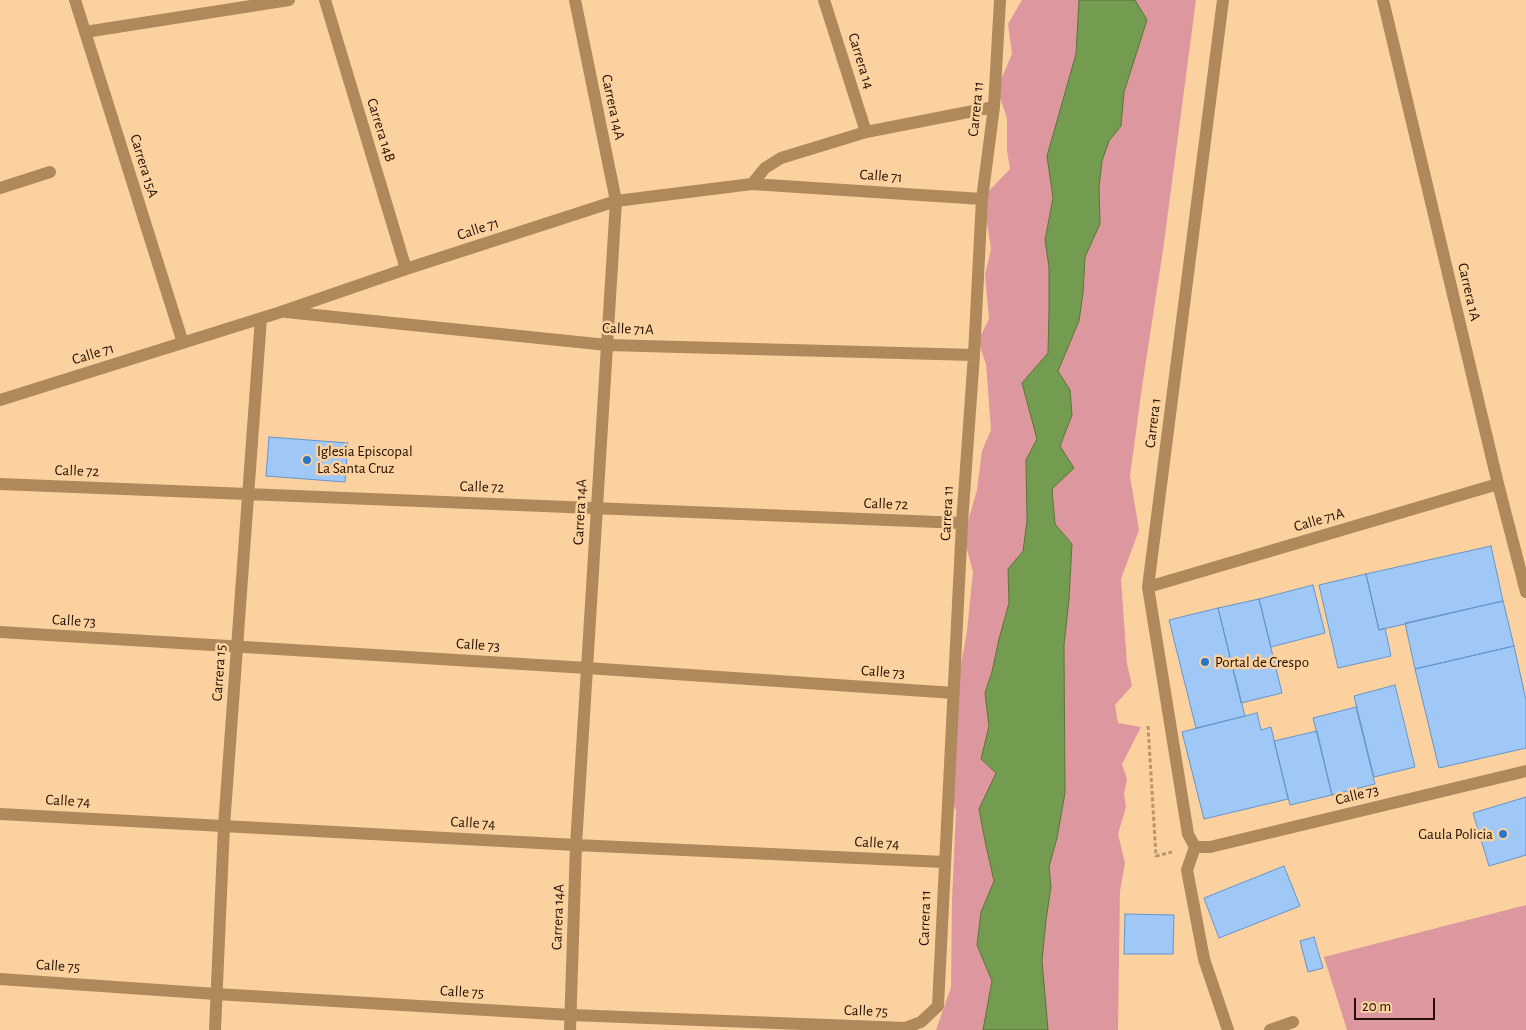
<!DOCTYPE html>
<html>
<head>
<meta charset="utf-8">
<style>
  body { margin:0 }
  #map { position:relative; width:1526px; height:1030px; overflow:hidden; background:#fbd19f; font-family:"Alegreya Sans",sans-serif }
  canvas { display:block }
  .scale { position:absolute; left:1354px; top:998px; width:81px; height:22px; box-sizing:border-box; border:2px solid #231000; border-top:0; padding-left:6px; font-size:15px; line-height:18px; white-space:nowrap; color:#231000; -webkit-text-stroke:4px #fbd19f; paint-order:stroke }
</style>
</head>
<body>
<div id="map">
<canvas width="1526" height="1030"></canvas>
<div class="scale">20 m</div>
</div>
<script>
const c = document.querySelector('canvas').getContext('2d');
c.lineJoin = 'round';
function fillPath(path, color) {
  c.fillStyle = color;
  c.fill(path, 'evenodd');
}
function poly(rows) {
  const path = new Path2D();
  for (const r of rows) {
    path.moveTo(r[0], r[1]);
    for (let i = 2; i < r.length; i += 2) path.lineTo(r[i], r[i + 1]);
  }
  return path;
}
function strokePath(path, color, width, dash) {
  c.strokeStyle = color;
  c.lineWidth = width;
  c.lineCap = dash ? 'butt' : 'round';
  c.setLineDash(dash || []);
  c.stroke(path);
}
function drawText(font, color, halo, rows, align = 'center') {
  c.font = font + ' "Alegreya Sans",sans-serif';
  c.lineWidth = 5;
  c.setLineDash([]);
  c.textBaseline = 'middle';
  c.strokeStyle = halo;
  c.fillStyle = color;
  for (const [text, x, y, turn = 0] of rows) {
    c.save();
    c.translate(x, y);
    c.rotate((+turn || 0) * Math.PI / 180);
    c.textAlign = isNaN(turn) ? turn : align;
    if (halo) c.strokeText(text, 0, 0);
    c.fillText(text, 0, 0);
    c.restore();
  }
}
fillPath(poly([
  [1022,0,1079,0,1076,54,1047,156,1053,199,1045,240,1049,267,1049,309,1048,353,1022,383,1037,439,1026,460,1027,521,1023,551,1008,569,1009,603,999,639,992,672,985,693,989,726,981,759,996,773,979,809,985,841,994,881,981,912,977,945,992,981,983,1030,936,1030,951,987,952,901,956,811,948,789,959,676,967,631,973,572,965,542,968,521,977,490,982,451,991,430,986,364,978,341,989,319,985,275,991,249,983,197,1010,169,1007,151,1007,118,997,89,1012,54,1008,24],
  [1135,0,1196,0,1163,250,1142,387,1130,476,1139,530,1121,579,1127,664,1132,686,1115,705,1118,723,1141,727,1122,764,1127,779,1124,794,1126,807,1118,834,1125,863,1120,891,1118,1030,1048,1030,1042,961,1046,920,1051,887,1049,867,1057,838,1065,793,1064,645,1069,599,1072,544,1055,524,1052,489,1074,468,1060,446,1072,415,1070,390,1058,371,1079,321,1083,293,1085,257,1100,224,1099,187,1102,161,1109,141,1121,126,1124,92,1147,20],
  [1526,905,1526,1030,1347,1030,1324,957]
]), '#dd989f');
const water = poly([
  [1079,0,1135,0,1147,20,1124,92,1121,126,1109,141,1102,161,1099,187,1100,224,1085,257,1083,293,1079,321,1058,371,1070,390,1072,415,1060,446,1074,468,1052,489,1055,524,1072,544,1069,599,1064,645,1065,793,1057,838,1049,867,1051,887,1046,920,1042,961,1048,1030,983,1030,992,981,977,945,981,912,994,881,985,841,979,809,996,773,981,759,989,726,985,693,992,672,999,639,1009,603,1008,569,1023,551,1027,521,1026,460,1037,439,1022,383,1048,353,1049,309,1049,267,1045,240,1053,198,1047,156,1076,54,1079,0]
]);
fillPath(water, '#739c50');
strokePath(water, '#5b7238', 1);
const building = poly([
  [269,437,348,443,345,482,266,476,269,437],
  [1491,546,1503,601,1379,630,1366,574,1491,546],
  [1366,574,1379,630,1385,628,1391,656,1338,668,1319,585,1366,574],
  [1313,585,1325,633,1271,647,1259,599,1313,585],
  [1259,599,1282,693,1241,703,1218,608,1259,599],
  [1503,601,1514,646,1415,669,1405,623,1503,601],
  [1218,608,1245,716,1196,728,1169,620,1218,608],
  [1514,646,1526,700,1526,748,1439,768,1415,669,1514,646],
  [1395,685,1415,767,1374,777,1354,696,1395,685],
  [1356,707,1375,784,1332,795,1313,718,1356,707],
  [1257,713,1261,730,1271,727,1288,799,1204,819,1182,732,1257,713],
  [1317,731,1332,795,1290,805,1274,741,1317,731],
  [1526,797,1526,855,1489,866,1473,813,1526,797],
  [1284,866,1300,906,1219,938,1204,898,1284,866],
  [1125,914,1174,915,1173,954,1124,954,1125,914],
  [1314,937,1323,968,1308,972,1300,941,1314,937]
]);
fillPath(building, '#9fc8f7');
strokePath(building, '#6395cd', 1);
strokePath(poly([
  [1148,726,1156,856,1172,852]
]), '#b9966e', 3, [4, 2.5]);
strokePath(poly([
  [1195,847,1187,870,1204,959,1228,1030],
  [1270,1030,1293,1022]
]), '#af895b', 12);
strokePath(poly([
  [75,0,183,343],
  [325,0,406,269],
  [824,0,866,132],
  [1223,0,1148,587,1188,834,1195,847,1210,847,1526,771],
  [1383,0,1498,484,1526,592],
  [85,32,289,0],
  [752,184,765,168,781,158,866,132,994,107],
  [0,188,50,172],
  [286,312,607,345,974,355],
  [0,400,281,312,406,269,616,201,752,184,982,199],
  [0,484,962,523],
  [1148,587,1498,484],
  [0,632,587,668,954,693],
  [0,814,576,845,944,862],
  [0,979,216,994,571,1015,905,1028,921,1022,938,1006,962,523,974,355,982,199,994,107,1000,0],
  [215,1030,224,826,261,318],
  [570,1030,576,845,616,201,575,0]
]), '#af895b', 12);
for (const [x, y, r, color] of [
  [307,460,5,"#2877c7"],
  [1205,662,5,"#2877c7"],
  [1503,834,5,"#2877c7"]
]) {
  const dot = new Path2D();
  dot.arc(x, y, r, 0, 2 * Math.PI);
  c.fillStyle = color;
  c.fill(dot);
  strokePath(dot, '#fbd19f', 2);
}
drawText('15px', '#231000', '#fbd19f', [
  ["Carrera 14",861,61,73],
  ["Carrera 14A",613,107,78],
  ["Carrera 11",976,109,-84],
  ["Carrera 14B",381,130,73],
  ["Carrera 15A",144,166,73],
  ["Calle 71",881,176,4],
  ["Calle 71",478,229,-18],
  ["Carrera 1A",1469,292,77],
  ["Calle 71A",628,329,2],
  ["Calle 71",93,354,-17],
  ["Carrera 1",1153,423,-83],
  ["Calle 72",77,471,2],
  ["Calle 72",482,487,2],
  ["Calle 72",886,504,2],
  ["Carrera 14A",580,512,-87],
  ["Carrera 11",947,513,-87],
  ["Calle 71A",1319,520,-16],
  ["Calle 73",74,621,3],
  ["Calle 73",478,645,4],
  ["Calle 73",883,672,4],
  ["Carrera 15",219,673,-86],
  ["Calle 73",1357,795,-14],
  ["Calle 74",68,801,3],
  ["Calle 74",473,823,3],
  ["Calle 74",877,843,3],
  ["Carrera 14A",558,917,-88],
  ["Carrera 11",925,918,-88],
  ["Calle 75",58,966,4],
  ["Calle 75",462,992,3],
  ["Calle 75",866,1011,2]
]);
drawText('15px', '#231000', '#fbd19f', [
  ["Iglesia Episcopal",317,451],
  ["La Santa Cruz",317,468],
  ["Portal de Crespo",1215,662],
  ["Gaula Policia",1493,834,"right"]
], 'left');
</script>
</body>
</html>
